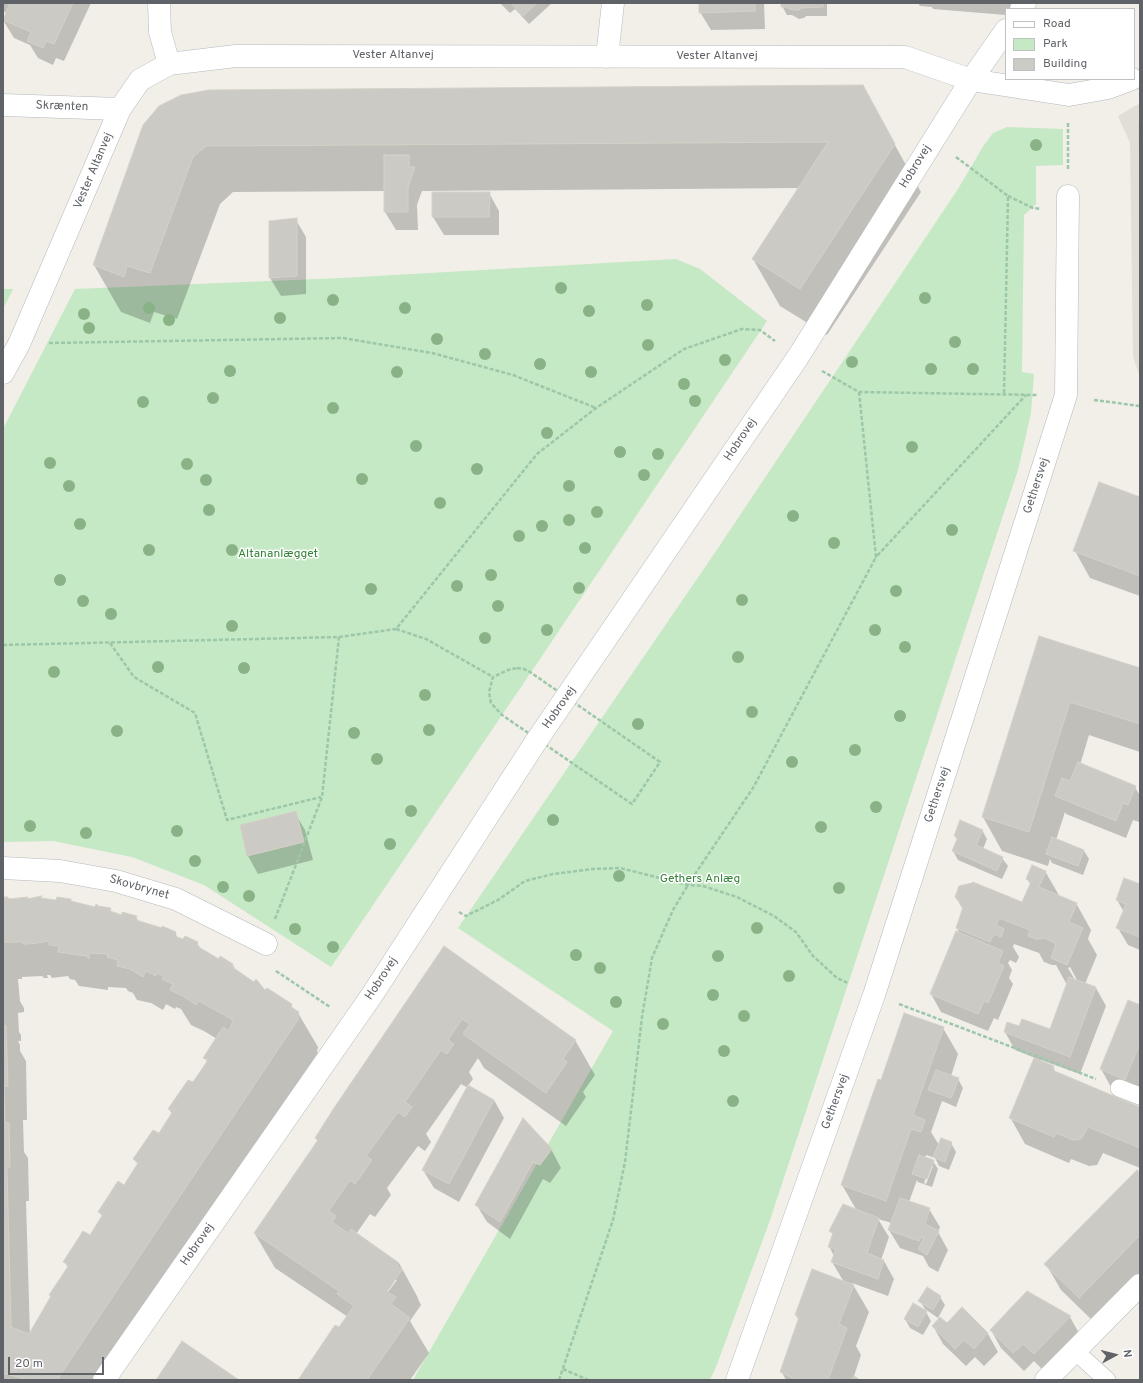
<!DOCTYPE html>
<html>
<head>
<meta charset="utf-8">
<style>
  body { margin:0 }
  #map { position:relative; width:1143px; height:1383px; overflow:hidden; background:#f1efe8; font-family:Overpass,sans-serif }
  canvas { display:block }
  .frame { position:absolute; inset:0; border:4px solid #5f6368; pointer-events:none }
  .legend { position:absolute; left:1005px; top:8px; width:130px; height:72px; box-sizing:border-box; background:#fff; border:1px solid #bfc1c3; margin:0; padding:5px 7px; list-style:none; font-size:12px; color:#5f6368 }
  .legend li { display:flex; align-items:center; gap:8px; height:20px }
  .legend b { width:20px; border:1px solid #bfc1c3 }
  .north { position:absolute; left:1095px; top:1335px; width:40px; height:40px; -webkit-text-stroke:3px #fff; paint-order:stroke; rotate:83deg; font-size:11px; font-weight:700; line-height:16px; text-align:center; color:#5f6368 }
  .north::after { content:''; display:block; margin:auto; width:14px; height:18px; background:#5f6368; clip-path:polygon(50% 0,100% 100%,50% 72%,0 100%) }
  .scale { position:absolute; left:8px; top:1357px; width:96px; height:18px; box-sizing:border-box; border:2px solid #5f6368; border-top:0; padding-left:5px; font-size:12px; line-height:14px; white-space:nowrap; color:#5f6368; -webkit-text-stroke:3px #fff; paint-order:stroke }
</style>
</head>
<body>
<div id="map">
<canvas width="1143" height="1383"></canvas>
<div class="frame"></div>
<ul class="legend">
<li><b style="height:5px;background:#fff"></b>Road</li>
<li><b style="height:11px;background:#c5e8c5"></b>Park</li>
<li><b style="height:11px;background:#cccac5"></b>Building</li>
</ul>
<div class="north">N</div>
<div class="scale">20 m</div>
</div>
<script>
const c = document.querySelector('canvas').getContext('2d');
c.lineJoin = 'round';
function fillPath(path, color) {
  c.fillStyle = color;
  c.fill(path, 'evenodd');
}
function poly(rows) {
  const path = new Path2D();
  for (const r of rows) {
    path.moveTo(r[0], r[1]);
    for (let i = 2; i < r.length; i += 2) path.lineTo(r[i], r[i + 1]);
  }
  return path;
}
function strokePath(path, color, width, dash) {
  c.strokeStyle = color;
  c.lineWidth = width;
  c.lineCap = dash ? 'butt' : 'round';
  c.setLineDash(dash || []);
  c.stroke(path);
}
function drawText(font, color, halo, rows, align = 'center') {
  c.font = font + ' Overpass,sans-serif';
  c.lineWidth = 3;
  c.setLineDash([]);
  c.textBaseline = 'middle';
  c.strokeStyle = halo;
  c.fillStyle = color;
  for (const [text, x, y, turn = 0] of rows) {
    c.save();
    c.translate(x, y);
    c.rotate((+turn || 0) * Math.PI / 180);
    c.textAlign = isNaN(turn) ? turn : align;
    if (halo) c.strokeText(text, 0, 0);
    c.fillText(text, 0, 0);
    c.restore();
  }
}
fillPath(poly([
  [1140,103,1140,377,1133,357,1130,143,1118,116]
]), '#e1ded6');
fillPath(poly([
  [1007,127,1063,129,1063,165,1036,166,1036,204,1024,215,1022,372,1034,374,1031,413,1018,470,769,1223,716,1367,710,1380,413,1380,613,1031,458,928,712,557,958,189,984,145,993,133],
  [676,259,700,269,767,321,540,659,331,967,204,885,132,857,53,841,3,842,3,429,75,289,342,278],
  [3,289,13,289,3,309]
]), '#c5e8c5');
fillPath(poly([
  [3,3,91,3,64,61,56,58,53,65,38,58,30,45,14,38,3,20,6,13,3,11],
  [500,3,552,3,529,24,515,9,510,13],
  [700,3,764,3,765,29,711,30,700,12],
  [782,3,827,3,827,16,806,16,804,18,799,19,792,15,787,15,782,6],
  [918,3,1023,3,1019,9,1006,9,1006,15,933,9,932,7,920,6],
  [862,86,921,192,827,335,780,306,753,259,799,188,422,191,417,205,418,230,396,230,385,212,385,191,233,192,220,204,177,319,154,312,150,323,121,312,94,265,144,125],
  [489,193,499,211,499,235,444,235,433,217],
  [296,220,306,237,306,294,281,296,270,278],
  [1140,498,1140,596,1090,578,1075,551],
  [1040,637,1140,669,1140,752,1089,735,1080,765,1135,787,1140,796,1140,819,1139,822,1133,820,1126,838,1066,814,1065,812,1056,840,1084,851,1089,859,1083,875,1052,863,1050,859,1048,866,1002,851,983,817],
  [295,813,305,830,313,860,258,874,248,856,241,826],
  [982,830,987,839,983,849,1002,858,1008,866,1002,879,958,860,953,851,958,841,955,836],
  [1045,871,1060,897,1076,903,1091,930,1088,939,1097,955,1085,984,1096,988,1106,1006,1080,1074,1041,1060,1040,1061,1053,1067,1056,1073,1140,1108,1140,1168,1103,1153,1097,1165,1089,1166,1071,1159,1069,1163,1025,1144,1010,1117,1035,1058,1015,1050,1005,1032,1020,1028,1050,1030,1067,985,1056,965,1052,965,1044,962,1039,953,1014,944,1013,947,1019,957,1016,963,1010,960,1008,963,1012,970,1009,978,1013,984,998,1020,994,1018,988,1031,941,1012,931,994,960,934,957,928,963,910,956,897,1023,903,1031,885,1027,879],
  [1070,967,1077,980,1075,980,1068,968],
  [1140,885,1140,950,1128,945,1118,928,1124,912,1117,900],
  [41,897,42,899,57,901,70,900,72,902,96,909,99,908,110,909,112,913,122,917,136,917,139,922,175,933,178,938,197,943,201,949,219,960,220,958,233,965,236,971,265,992,291,1005,294,1010,298,1013,318,1047,317,1051,318,1053,99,1380,3,1380,3,898,8,900,27,898,28,900],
  [47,975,50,975,52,978,68,976,70,979,75,980,79,986,108,990,108,987,126,988,128,991,133,993,137,1000,151,1003,163,1010,166,1004,175,1009,176,1007,181,1009,191,1025,204,1031,217,1039,205,1058,207,1062,194,1083,169,1109,172,1114,159,1134,135,1159,138,1165,124,1186,99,1212,103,1217,91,1236,65,1262,68,1268,50,1295,51,1297,30,1336,26,1201,29,1201,28,1158,24,1152,23,1120,27,1120,26,1061,20,1051,20,1045,18,1041,21,1041,21,1035,19,1032,18,1013,24,1012,24,1008,20,1001,18,979,22,979,22,977,42,976,44,978,48,978],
  [444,948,575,1040,595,1075,583,1092,586,1097,566,1126,484,1068,478,1058,469,1072,473,1079,468,1086,494,1100,504,1118,459,1202,434,1188,423,1170,468,1088,461,1084,426,1134,431,1142,425,1151,418,1146,387,1188,391,1195,375,1217,370,1214,356,1234,399,1263,418,1298,418,1299,421,1305,410,1321,429,1353,410,1380,299,1380,348,1317,275,1268,255,1234,318,1142,316,1138],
  [394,1280,397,1280,385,1296,384,1295],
  [1140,1006,1140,1105,1116,1096,1101,1069],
  [943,1028,958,1054,951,1076,958,1079,963,1088,956,1107,942,1101,931,1132,939,1145,951,1143,956,1152,949,1170,939,1166,935,1158,926,1155,925,1158,933,1161,938,1169,932,1187,918,1182,917,1180,909,1202,929,1209,940,1227,938,1232,948,1250,938,1272,929,1267,923,1256,900,1248,889,1230,892,1223,878,1219,889,1237,881,1260,884,1261,894,1279,888,1296,852,1283,869,1312,856,1346,861,1355,854,1376,859,1380,786,1380,781,1371,799,1321,796,1315,844,1282,832,1262,834,1256,829,1246,833,1235,830,1231,857,1211,842,1185,882,1081],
  [930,1166,933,1166,926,1184,924,1183],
  [524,1119,551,1149,561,1168,550,1183,543,1179,510,1239,487,1222,476,1204],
  [1140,1174,1140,1277,1095,1323,1061,1290,1046,1264],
  [940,1297,945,1305,938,1318,925,1309,920,1301],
  [962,1309,988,1334,998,1352,984,1366,975,1357,966,1366,943,1344,933,1326,947,1324],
  [926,1312,931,1321,923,1335,910,1328,905,1319],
  [1070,1317,1080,1335,1045,1372,1034,1361,1024,1371,1001,1348,991,1330]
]), '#0003');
const building = poly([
  [10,3,73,3,54,44,46,41,43,48,27,41,31,32,3,20,10,3],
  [511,3,537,3,523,16,511,3],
  [699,3,755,3,755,11,699,13,699,3],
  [781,3,823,3,823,7,801,8,799,10,793,10,786,7,781,7,781,3],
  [863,85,895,144,800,289,752,259,828,142,206,146,193,157,150,273,127,266,124,277,93,265,143,125,159,106,181,95,209,90,863,85],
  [1139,125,1140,125,1140,172,1139,125],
  [384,155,409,155,409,167,415,167,408,187,408,212,384,212,384,155],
  [432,192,490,192,489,217,432,217,432,192],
  [297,218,297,276,269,278,269,221,297,218],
  [1099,482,1140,497,1140,576,1073,551,1099,482],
  [1039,636,1140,668,1140,724,1070,702,1029,832,982,817,1039,636],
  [1078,762,1136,786,1128,805,1123,803,1116,821,1055,796,1062,778,1070,781,1078,762],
  [296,811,304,842,247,856,240,825,296,811],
  [960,820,983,830,976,845,1003,857,997,871,952,851,958,837,954,836,960,820],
  [1052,837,1084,850,1078,866,1046,854,1052,837],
  [1032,865,1046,871,1039,887,1077,903,1069,922,1083,928,1067,965,1051,958,1056,944,1045,938,1036,939,1028,936,1030,930,999,918,996,925,1004,929,1001,937,994,934,990,942,956,928,963,907,955,897,959,886,972,883,973,882,1022,902,1031,882,1026,879,1032,865],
  [1124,878,1140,884,1140,937,1116,928,1126,904,1116,900,1124,878],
  [42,896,41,898,56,900,57,897,71,899,71,901,95,907,96,904,98,905,98,906,111,908,110,911,122,915,122,912,137,916,136,920,162,928,162,926,176,932,174,936,183,939,185,936,198,942,197,946,219,959,220,956,233,964,232,967,254,982,256,979,265,990,267,988,292,1004,291,1007,299,1012,297,1017,299,1018,57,1380,28,1380,3,1373,3,1025,6,1026,8,1086,4,1086,5,1123,9,1123,10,1167,7,1167,11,1327,29,1334,51,1296,49,1295,69,1265,63,1262,83,1231,90,1235,103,1214,98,1212,118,1181,124,1185,138,1163,133,1159,153,1130,159,1133,173,1111,168,1109,188,1080,193,1082,208,1060,203,1058,223,1027,229,1031,233,1020,199,1001,196,1005,183,996,170,990,173,984,162,979,164,976,156,973,156,976,146,971,143,977,130,969,117,966,118,960,107,957,108,954,89,953,89,959,87,956,58,952,59,946,49,945,49,941,31,944,31,942,28,941,29,944,23,944,23,942,3,942,3,945,3,897,8,897,8,899,28,897,27,899,42,896],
  [956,931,1003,951,998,963,1004,966,988,1003,984,1001,978,1014,930,994,956,931],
  [444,946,576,1040,563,1059,567,1062,546,1093,463,1034,470,1024,462,1019,448,1040,454,1044,447,1054,441,1050,405,1102,412,1107,405,1117,398,1112,366,1156,372,1160,355,1184,350,1180,329,1211,336,1216,332,1222,348,1233,351,1229,399,1263,397,1266,402,1270,387,1292,396,1297,391,1304,410,1318,367,1380,298,1380,335,1325,339,1327,354,1306,337,1294,339,1291,254,1233,318,1140,315,1138,334,1108,444,946],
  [1069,977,1096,987,1070,1057,1004,1032,1007,1022,1019,1026,1022,1019,1050,1029,1069,977],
  [1128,1000,1140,1005,1140,1043,1125,1080,1100,1069,1128,1000],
  [904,1013,944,1027,913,1115,925,1120,921,1132,911,1129,886,1201,841,1185,878,1079,881,1080,904,1013],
  [1034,1058,1054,1066,1052,1070,1140,1107,1140,1148,1088,1127,1081,1139,1073,1140,1056,1133,1054,1137,1009,1118,1034,1058],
  [936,1070,959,1078,951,1098,928,1090,936,1070],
  [468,1085,494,1100,449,1184,422,1170,468,1085],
  [523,1118,552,1149,540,1165,533,1162,500,1222,475,1205,523,1118],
  [941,1138,952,1142,945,1162,933,1157,941,1138],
  [919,1155,934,1160,927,1179,912,1174,919,1155],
  [1137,1170,1140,1173,1140,1235,1079,1298,1044,1264,1137,1170],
  [900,1198,930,1208,925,1224,939,1231,927,1255,918,1249,924,1238,921,1237,919,1241,888,1230,900,1198],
  [843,1204,879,1218,867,1253,884,1260,878,1279,831,1262,836,1249,828,1247,833,1233,829,1231,843,1204],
  [812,1269,854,1285,839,1324,847,1328,828,1380,797,1380,780,1372,799,1317,795,1315,812,1269],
  [927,1287,941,1296,933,1310,918,1301,927,1287],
  [1027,1291,1071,1316,1034,1354,1023,1344,1013,1353,990,1330,1027,1291],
  [913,1303,927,1311,918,1327,904,1319,913,1303],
  [962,1307,988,1333,974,1349,964,1340,955,1349,932,1326,940,1317,947,1323,962,1307],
  [182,1341,239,1380,156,1380,182,1341],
  [854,1376,860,1380,851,1380,854,1376]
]);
fillPath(building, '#cccac5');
strokePath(building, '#d6d1c6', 1);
const lane = poly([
  [1119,1088,1140,1096],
  [1075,1351,1107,1380]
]);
const street = poly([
  [159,3,160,32,169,64],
  [607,57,613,3],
  [3,105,120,109],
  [3,373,19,344,120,109,140,80,169,64,236,56,905,57,971,80,1069,95,1108,88,1132,79],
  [3,868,60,871,116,881,176,899,266,944],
  [737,1380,874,995,1066,395,1068,196],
  [1046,1380,1140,1285]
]);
const secondary = poly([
  [1021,9,1025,3],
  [104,1380,372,995,537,740,798,357,971,80,1006,30]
]);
strokePath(lane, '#b5b8bc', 18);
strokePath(street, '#b5b8bc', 23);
strokePath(secondary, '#b6babf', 23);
strokePath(poly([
  [956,157,1008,196,1004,395],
  [1068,169,1068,122],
  [1008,196,1033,208,1041,209],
  [49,343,343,338,432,353,513,375,596,408],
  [822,371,859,392,1037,395],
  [859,392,876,557,1026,395],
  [1094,400,1140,406],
  [396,629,426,639,493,677],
  [110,643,134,677,195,713,227,820,321,797],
  [3,645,339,637,396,629,537,454,596,408,684,349,742,329,760,330,775,341],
  [517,668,524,669,530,672,660,762,632,804,502,715,491,703,489,692,493,677,508,670,517,668],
  [459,912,466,916,498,900,525,881,553,874,593,869,620,868,688,885,703,886,737,897,774,916,796,932,813,956,837,978,848,983],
  [275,919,322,797,339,637],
  [276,971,330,1007],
  [899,1004,1096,1079],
  [563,1369,588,1380],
  [559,1380,613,1220,625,1162,642,1017,652,958,673,910,691,880,753,788,876,557]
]), '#9cc7a9', 2.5, [4, 2]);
strokePath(lane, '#fff', 17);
strokePath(street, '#fff', 22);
strokePath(secondary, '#fff', 22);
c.fillStyle = '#89b387';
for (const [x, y] of [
  [1036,145],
  [561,288],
  [925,298],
  [333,300],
  [647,305],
  [149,308],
  [405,308],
  [589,311],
  [84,314],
  [280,318],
  [169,320],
  [89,328],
  [437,339],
  [955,342],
  [648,345],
  [485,354],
  [725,360],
  [852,362],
  [540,364],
  [931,369],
  [973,369],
  [230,371],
  [397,372],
  [591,372],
  [684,384],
  [213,398],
  [695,401],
  [143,402],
  [333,408],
  [547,433],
  [416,446],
  [912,447],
  [620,452],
  [658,454],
  [50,463],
  [187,464],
  [477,469],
  [644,475],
  [362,479],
  [206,480],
  [69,486],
  [569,486],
  [440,503],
  [209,510],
  [597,512],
  [793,516],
  [569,520],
  [80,524],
  [542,526],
  [952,530],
  [519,536],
  [834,543],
  [585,548],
  [149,550],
  [232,550],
  [491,575],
  [60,580],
  [457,586],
  [579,588],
  [371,589],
  [896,591],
  [742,600],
  [83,601],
  [498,606],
  [111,614],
  [232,626],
  [547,630],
  [875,630],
  [485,638],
  [905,647],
  [738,657],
  [158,667],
  [244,668],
  [54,672],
  [425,695],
  [752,712],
  [900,716],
  [638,724],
  [429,730],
  [117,731],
  [354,733],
  [855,750],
  [377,759],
  [792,762],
  [876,807],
  [411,811],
  [553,820],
  [30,826],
  [821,827],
  [177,831],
  [86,833],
  [390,844],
  [195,861],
  [619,876],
  [223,887],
  [839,888],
  [249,896],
  [757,928],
  [295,929],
  [333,947],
  [576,955],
  [718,956],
  [600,968],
  [789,976],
  [713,995],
  [616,1002],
  [744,1016],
  [663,1024],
  [724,1051],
  [733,1101]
]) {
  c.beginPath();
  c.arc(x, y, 6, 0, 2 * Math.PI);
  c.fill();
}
drawText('12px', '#5f6368', '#fff', [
  ["Vester Altanvej",393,56],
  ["Vester Altanvej",717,57],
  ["Skrænten",62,107,2],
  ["Hobrovej",916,167,-58],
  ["Vester Altanvej",94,171,-67],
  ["Hobrovej",741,440,-56],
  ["Gethersvej",1037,486,-72],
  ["Hobrovej",560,708,-55],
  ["Gethersvej",938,795,-72],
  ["Skovbrynet",139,888,16],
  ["Hobrovej",382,979,-57],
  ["Gethersvej",836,1102,-70],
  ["Hobrovej",198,1245,-55]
]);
drawText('12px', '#348238', '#fff', [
  ["Altananlægget",278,555],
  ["Gethers Anlæg",700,880]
]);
</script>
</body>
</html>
